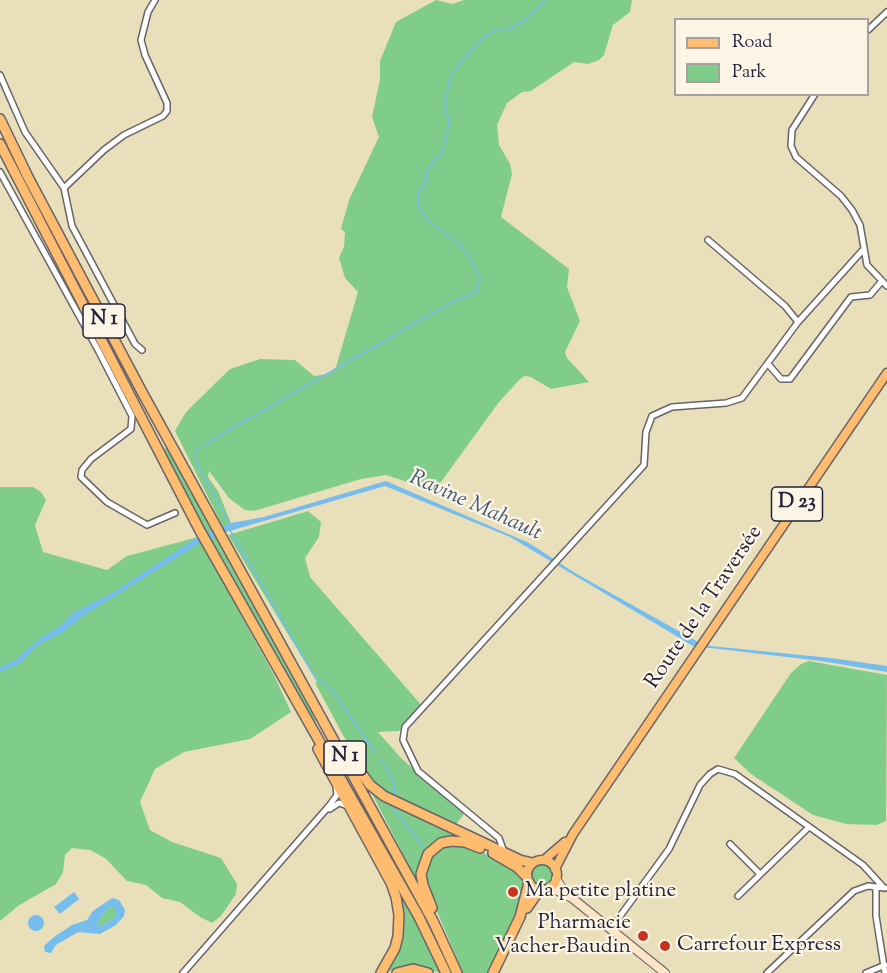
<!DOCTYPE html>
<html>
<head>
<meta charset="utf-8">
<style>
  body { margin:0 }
  #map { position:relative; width:887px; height:973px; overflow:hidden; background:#e9e0bb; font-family:"Sorts Mill Goudy",serif }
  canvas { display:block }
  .legend { position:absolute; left:674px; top:18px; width:195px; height:78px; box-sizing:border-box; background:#fcf5e5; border:2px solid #a5a1a1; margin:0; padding:8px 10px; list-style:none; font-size:18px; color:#22223b }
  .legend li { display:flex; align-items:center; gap:12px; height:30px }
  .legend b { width:30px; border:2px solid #a5a1a1 }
</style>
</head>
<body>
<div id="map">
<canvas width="887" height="973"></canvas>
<ul class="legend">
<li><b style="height:8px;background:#fdbc70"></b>Road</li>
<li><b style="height:16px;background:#80cd8b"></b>Park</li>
</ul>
</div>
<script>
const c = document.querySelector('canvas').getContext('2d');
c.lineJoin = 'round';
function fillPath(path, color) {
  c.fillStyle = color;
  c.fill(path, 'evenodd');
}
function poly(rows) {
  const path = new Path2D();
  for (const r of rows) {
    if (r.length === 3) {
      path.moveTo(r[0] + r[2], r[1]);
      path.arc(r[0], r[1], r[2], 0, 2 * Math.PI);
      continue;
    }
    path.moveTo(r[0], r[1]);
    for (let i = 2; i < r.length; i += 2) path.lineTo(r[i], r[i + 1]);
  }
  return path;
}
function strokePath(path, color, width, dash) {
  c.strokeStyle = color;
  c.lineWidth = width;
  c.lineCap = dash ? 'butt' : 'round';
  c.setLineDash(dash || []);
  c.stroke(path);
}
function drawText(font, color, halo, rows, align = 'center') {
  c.font = font + ' "Sorts Mill Goudy",serif';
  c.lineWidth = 4.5;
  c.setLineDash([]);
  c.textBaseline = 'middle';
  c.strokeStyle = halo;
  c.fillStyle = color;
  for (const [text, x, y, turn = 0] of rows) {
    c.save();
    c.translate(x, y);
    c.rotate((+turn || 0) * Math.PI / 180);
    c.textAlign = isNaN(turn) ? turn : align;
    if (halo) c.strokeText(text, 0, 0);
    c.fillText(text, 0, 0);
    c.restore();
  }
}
fillPath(poly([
  [436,0,452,4,464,0,632,0,630,12,613,25,604,55,599,60,588,64,574,62,531,91,522,92,507,103,497,125,499,145,510,164,512,174,501,217,569,269,567,287,580,321,565,352,567,358,589,382,551,389,531,377,525,376,520,379,499,402,438,486,441,493,386,475,361,479,254,511,245,510,229,498,209,471,208,477,218,491,231,523,223,527,175,431,186,412,230,369,260,359,295,360,314,376,329,374,336,367,358,292,345,278,339,258,344,247,345,232,341,229,349,200,379,137,372,117,380,80,380,61,396,22],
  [166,447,215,530,211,534,207,534,163,451],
  [0,487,33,487,41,492,46,500,35,525,43,552,107,570,127,556,198,537,274,675,291,712,250,739,184,752,155,769,140,802,150,830,172,842,221,858,237,884,236,894,221,916,212,923,200,917,180,902,162,898,146,885,127,881,105,858,90,850,72,848,65,855,63,872,56,884,18,906,0,921],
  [308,511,321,522,319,537,305,558,310,577,423,707,399,731,378,732,401,758,464,814,454,827,376,787,357,761,315,683,317,682,228,535],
  [218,536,319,719,313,722,209,539],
  [809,661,887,675,886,821,877,825,846,824,813,815,751,774,734,758,791,673,801,664],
  [370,790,385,801,457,837,446,837,428,847,421,857,415,877],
  [455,843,476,849,513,868,522,880,525,889,523,899,487,973,463,973,425,883,426,861,437,848],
  [542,875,12],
  [395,885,426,941,441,973,409,965,384,973,397,948],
  [109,907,116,909,116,917,99,927,97,923]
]), '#80cd8b');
fillPath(poly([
  [386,481,529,543,575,573,700,643,711,646,831,658,887,666,887,672,821,661,693,646,510,537,385,486,226,532,197,545,83,616,62,633,39,644,19,664,0,672,0,667,14,661,39,639,64,623,73,613,114,592,198,537,231,523,264,517],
  [74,892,79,899,60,914,54,907],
  [112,898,119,900,125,910,124,916,116,925,100,934,78,932,56,945,51,953,45,952,44,946,54,937,72,925,87,920,93,911],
  [109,907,116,909,116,917,99,927,97,923],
  [36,923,8]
]), '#76bced');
strokePath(poly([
  [203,445,447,305,476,292,480,279,469,256,458,243,427,220,418,203,418,193,426,181,427,170,442,152,449,123,445,104,450,76,482,38,495,30,509,29,524,21,545,0],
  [198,448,195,452,196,462,230,524],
  [230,530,315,677,332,690,375,752],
  [381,759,394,783,395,795],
  [392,807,423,846]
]), '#76bced', 1.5);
const minor = poly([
  [868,30,887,12],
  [0,75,25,132,64,188,72,226,135,344,142,350],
  [815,94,792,130,791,146,796,157,841,196,852,210,860,225,867,265,887,286],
  [0,172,98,350,132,416,131,429,91,459,82,470,81,477,107,502,147,525,175,513],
  [64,188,104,150,124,135,163,116,167,111,167,103,145,55,141,40,148,12,155,0],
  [708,240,785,306,798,322],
  [768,364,781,379,790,379,851,297,870,295,882,281],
  [330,809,339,803,348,806],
  [730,844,760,874],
  [504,852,499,838,418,771,403,740,405,727,644,465,646,432,652,416,672,407,726,403,742,398,798,322,862,251],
  [876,887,876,916,885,973],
  [738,896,809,827],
  [610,930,669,849,700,785,710,774,718,769,735,774,794,816,863,865,884,888],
  [183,973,329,806,337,795,336,786],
  [767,973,854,891,868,886,885,888],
  [866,973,885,965]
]);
const secondary = poly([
  [556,879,564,891],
  [550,887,572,898,665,973]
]);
const primary = poly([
  [544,860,565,842],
  [542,875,15],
  [555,869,573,834,887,373]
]);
const trunk = poly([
  [0,119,28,177,142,392,433,921,457,973],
  [0,144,199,529,419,917,446,973],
  [318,749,391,883,396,897,399,915,398,936,395,948,381,973],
  [349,756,370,785,384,796,520,860,532,863],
  [493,853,517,867,527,877],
  [432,908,423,885,421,874,428,854,441,843,451,841,465,842,480,848],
  [527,908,540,889],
  [397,973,413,969,428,973],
  [493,973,520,917,529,882]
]);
strokePath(minor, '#686468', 8);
strokePath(secondary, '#686468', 10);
strokePath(primary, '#686468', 11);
strokePath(trunk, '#686468', 12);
strokePath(minor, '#fff', 5);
strokePath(secondary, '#fee4c6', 8);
strokePath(primary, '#fdbc70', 8);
strokePath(trunk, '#fdbc70', 9);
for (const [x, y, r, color] of [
  [513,892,6,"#c8321e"],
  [643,936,6,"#c8321e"],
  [665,946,6,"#c8321e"]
]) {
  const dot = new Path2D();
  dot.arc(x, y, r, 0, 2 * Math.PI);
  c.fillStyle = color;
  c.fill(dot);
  strokePath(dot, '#fcf5e5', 2);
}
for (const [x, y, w] of [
  [104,321,42],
  [797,504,51],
  [345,758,42]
]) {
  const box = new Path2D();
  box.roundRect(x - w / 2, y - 17, w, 34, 4.5);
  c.fillStyle = '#fcf5e5';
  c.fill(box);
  strokePath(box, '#22223b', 1.5);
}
drawText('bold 20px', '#22223b', null, [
  ["N 1",104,321],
  ["D 23",797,504],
  ["N 1",345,758]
]);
drawText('21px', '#22223b', '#fcf5e5', [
  ["Route de la Traversée",705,608,-56]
]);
drawText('21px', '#22223b', '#fcf5e5', [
  ["Ma petite platine",525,892],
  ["Pharmacie",631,924,"right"],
  ["Vacher-Baudin",631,948,"right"],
  ["Carrefour Express",677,946]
], 'left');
drawText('italic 22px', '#3f5879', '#fcf5e5', [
  ["Ravine Mahault",475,507,24]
]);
</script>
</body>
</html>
